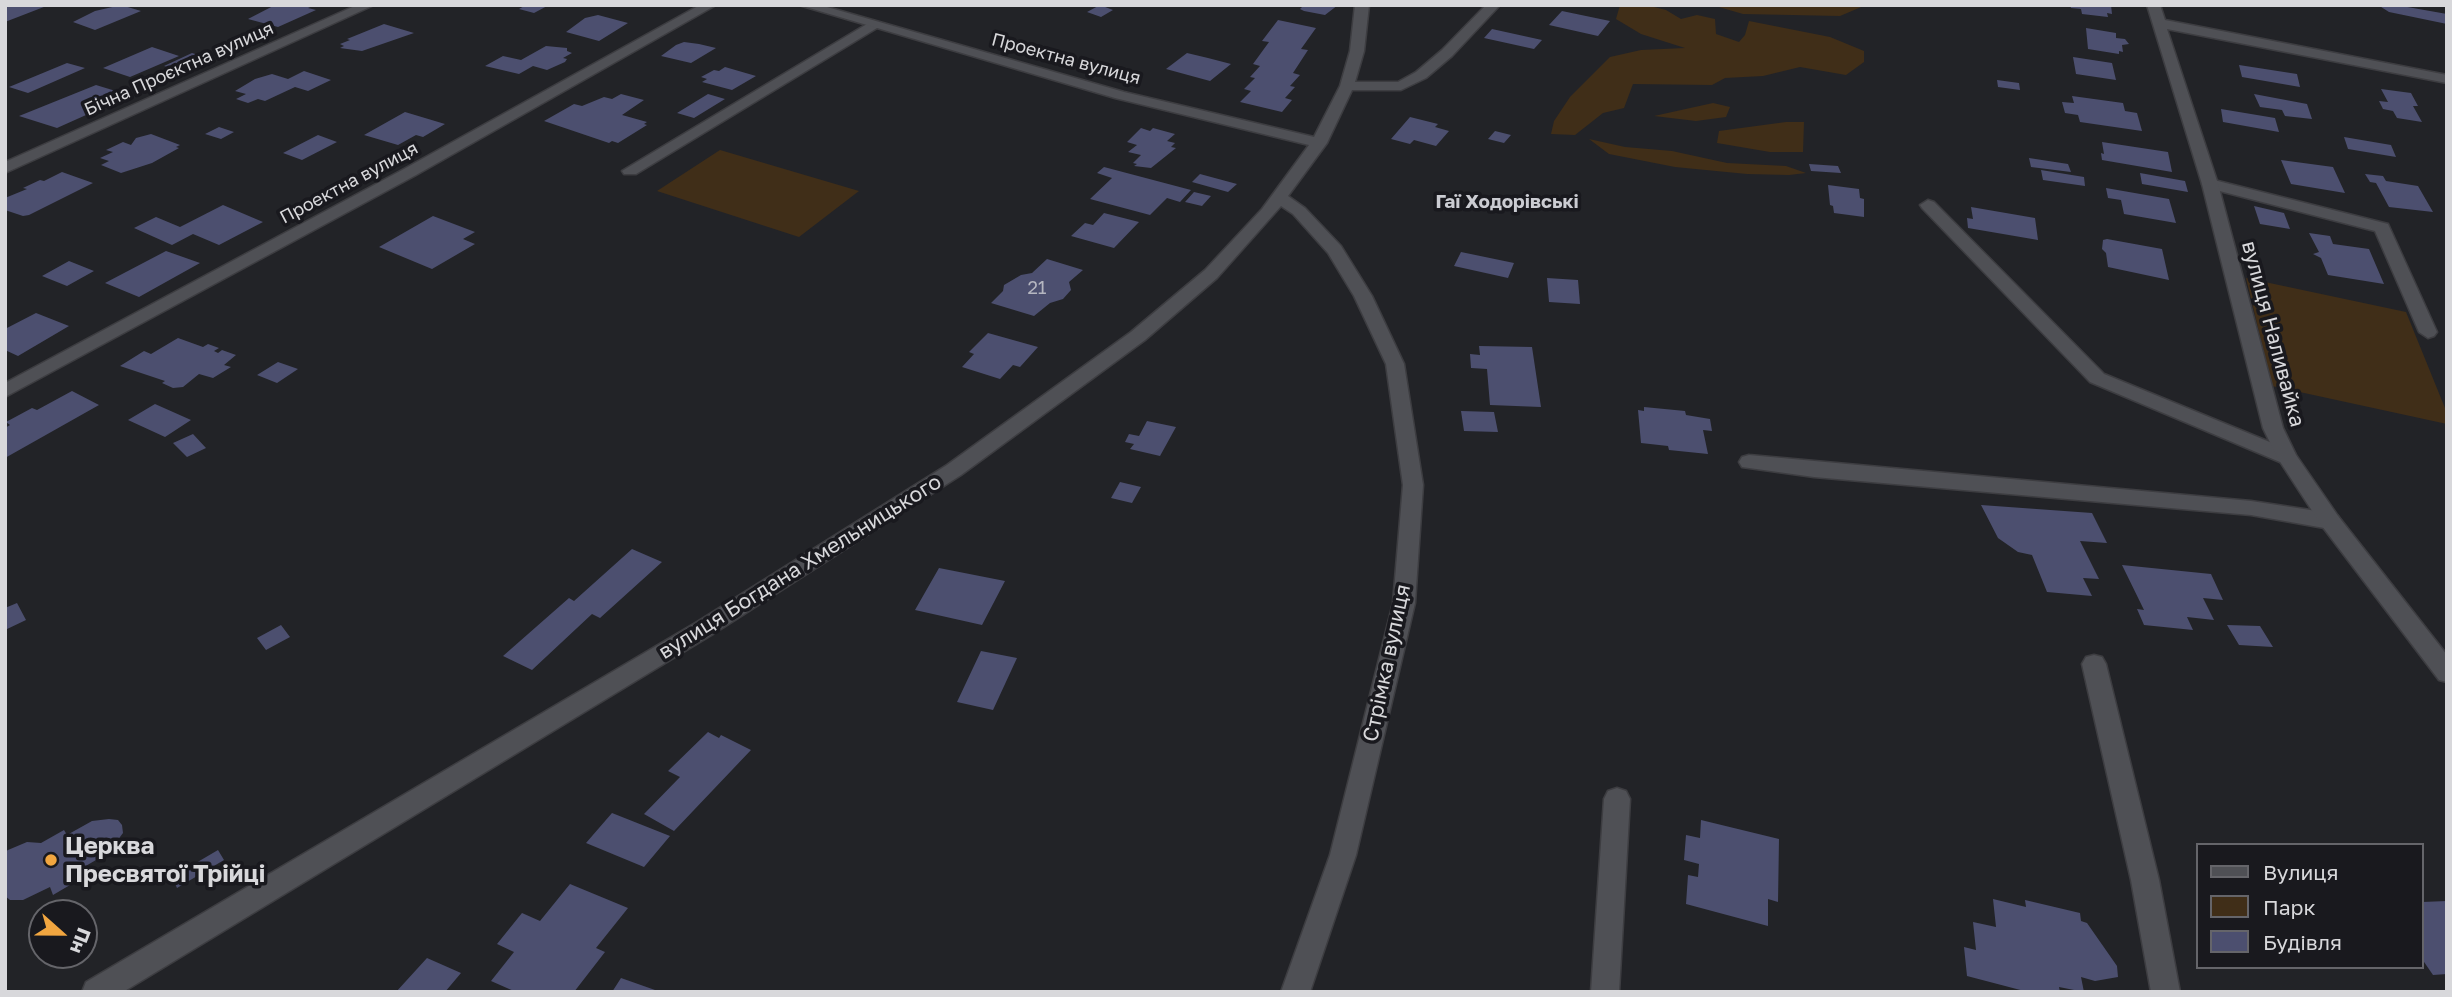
<!DOCTYPE html>
<html>
<head>
<meta charset="utf-8">
<style>
  body { margin:0 }
  #map { position:relative; width:2452px; height:997px; overflow:hidden; background:#222327; font-family:"Golos Text",sans-serif }
  canvas { display:block }
  .frame { position:absolute; inset:0; border:7px solid #d8d8db; pointer-events:none }
  .legend { position:absolute; left:2196px; top:843px; width:228px; height:126px; box-sizing:border-box; background:#19191e; border:2px solid #65656a; margin:0; padding:9px 12px; list-style:none; font-size:21px; color:#d8d8db }
  .legend li { display:flex; align-items:center; gap:14px; height:35px }
  .legend b { width:35px; border:2px solid #65656a }
  .north { position:absolute; left:28px; top:899px; width:70px; height:70px; box-sizing:border-box; background:#19191e; border:2px solid #65656a; border-radius:50%; rotate:111deg; font-size:19px; font-weight:700; line-height:28px; text-align:center; color:#d8d8db }
  .north::after { content:''; display:block; margin:auto; width:24px; height:32px; background:#f1a640; clip-path:polygon(50% 0,100% 100%,50% 72%,0 100%) }
</style>
</head>
<body>
<div id="map">
<canvas width="2452" height="997"></canvas>
<div class="frame"></div>
<ul class="legend">
<li><b style="height:9px;background:#4f5055"></b>Вулиця</li>
<li><b style="height:19px;background:#402e18"></b>Парк</li>
<li><b style="height:19px;background:#4c4f6f"></b>Будівля</li>
</ul>
<div class="north">Пн</div>
</div>
<script>
const c = document.querySelector('canvas').getContext('2d');
c.lineJoin = 'round';
function fillPath(path, color) {
  c.fillStyle = color;
  c.fill(path, 'evenodd');
}
function poly(rows) {
  const path = new Path2D();
  for (const r of rows) {
    path.moveTo(r[0], r[1]);
    for (let i = 2; i < r.length; i += 2) path.lineTo(r[i], r[i + 1]);
  }
  return path;
}
function strokePath(path, color, width, dash) {
  c.strokeStyle = color;
  c.lineWidth = width;
  c.lineCap = dash ? 'butt' : 'round';
  c.setLineDash(dash || []);
  c.stroke(path);
}
function drawText(font, color, halo, rows, align = 'center') {
  c.font = font + ' "Golos Text",sans-serif';
  c.lineWidth = 7;
  c.setLineDash([]);
  c.textBaseline = 'middle';
  c.strokeStyle = halo;
  c.fillStyle = color;
  for (const [text, x, y, turn = 0] of rows) {
    c.save();
    c.translate(x, y);
    c.rotate((+turn || 0) * Math.PI / 180);
    c.textAlign = isNaN(turn) ? turn : align;
    if (halo) c.strokeText(text, 0, 0);
    c.fillText(text, 0, 0);
    c.restore();
  }
}
fillPath(poly([
  [1620,5,1646,5,1666,10,1681,19,1697,15,1715,19,1716,34,1739,42,1745,35,1749,21,1830,37,1864,51,1864,62,1846,75,1800,67,1763,76,1725,78,1712,85,1633,84,1624,108,1603,113,1575,135,1551,134,1554,121,1570,97,1610,57,1641,50,1685,48,1641,34,1616,19],
  [1712,5,1866,5,1840,16,1743,14],
  [1713,103,1730,107,1726,117,1696,121,1654,116],
  [1786,122,1804,122,1803,152,1770,152,1717,143,1719,131],
  [1589,139,1625,147,1672,151,1727,163,1786,166,1806,173,1789,175,1747,174,1675,167,1609,154],
  [720,150,859,191,799,237,657,191],
  [2246,278,2406,312,2447,413,2447,424,2272,386]
]), '#402e18');
fillPath(poly([
  [12,5,49,5,5,22,5,8],
  [121,5,141,11,95,30,73,22,95,11],
  [275,5,315,5,308,8,316,10,278,27,248,19],
  [526,5,549,5,534,13,519,9],
  [1100,5,1113,10,1101,17,1087,12],
  [1304,5,1338,5,1325,15,1304,11,1300,9],
  [2070,5,2111,5,2112,14,2107,13,2108,17,2082,14,2081,9,2071,8],
  [2378,5,2396,5,2447,14,2447,24,2389,12],
  [1562,11,1610,21,1598,36,1549,25],
  [598,15,628,23,599,41,566,32,585,18],
  [1278,20,1316,28,1301,49,1308,50,1293,73,1300,75,1290,86,1295,87,1285,98,1292,100,1282,112,1240,102,1251,91,1244,89,1255,78,1250,77,1260,66,1253,64,1269,42,1262,41],
  [384,24,414,33,362,51,340,48,344,46,340,44,350,40,347,39],
  [2086,28,2116,33,2116,38,2125,39,2129,44,2122,45,2123,52,2119,51,2119,54,2088,49],
  [1492,29,1542,40,1534,49,1484,38],
  [684,42,699,44,716,48,691,63,661,56,676,45],
  [546,46,567,48,567,51,572,53,563,58,567,59,565,62,547,70,533,66,519,74,485,66,503,56,521,60],
  [152,47,179,56,130,77,103,68],
  [192,53,215,60,187,73,164,66],
  [1187,53,1208,58,1231,64,1210,81,1166,69],
  [2073,57,2112,63,2116,80,2076,74],
  [67,63,85,68,28,93,9,87],
  [2239,65,2297,74,2300,87,2242,77],
  [725,67,756,76,732,90,702,82,707,79,701,77,714,70,719,71],
  [304,71,331,80,308,91,295,87,265,101,258,99,248,103,236,99,246,94,235,91,255,79,272,74,288,79],
  [1997,80,2019,83,2020,90,1998,87],
  [96,85,119,92,85,107,95,111,57,128,19,116],
  [2381,89,2411,93,2418,106,2413,106,2422,122,2397,118,2393,111,2383,109,2379,101,2388,102],
  [621,94,644,100,622,115,647,122,644,124,647,125,618,143,612,141,609,143,544,121,574,104,582,106,604,97,612,99],
  [708,94,725,99,694,118,677,113],
  [2254,94,2307,104,2312,119,2285,116,2282,110,2260,107],
  [2072,96,2123,103,2125,111,2137,113,2142,131,2080,122,2078,115,2065,113,2062,102,2074,103],
  [2221,109,2275,118,2279,132,2223,122],
  [405,112,445,124,423,137,416,135,398,145,364,135],
  [1410,117,1438,124,1435,127,1449,131,1436,146,1414,140,1410,144,1391,139],
  [219,127,234,132,221,139,205,134],
  [1141,128,1150,131,1153,128,1175,134,1167,141,1175,143,1171,147,1176,148,1151,168,1134,166,1137,164,1133,163,1141,155,1128,152,1137,145,1127,142],
  [1495,131,1511,135,1504,143,1488,139],
  [151,134,180,145,176,147,179,148,152,163,121,173,101,165,109,161,100,158,113,152,106,150,123,142,131,145,136,138],
  [318,135,337,142,302,160,283,153],
  [2344,137,2391,145,2396,157,2348,149],
  [2102,142,2168,152,2172,172,2102,160,2101,153,2104,154],
  [2029,158,2068,164,2071,172,2031,167],
  [2281,160,2333,167,2345,193,2291,184],
  [1809,164,1838,166,1841,173,1811,171],
  [1104,167,1191,190,1180,202,1167,198,1150,215,1090,199,1112,178,1097,173],
  [2041,170,2084,177,2085,186,2043,180],
  [62,172,93,183,29,215,23,216,5,210,5,198,27,189,23,188,40,180,44,181],
  [2140,173,2185,181,2188,192,2142,184],
  [1200,174,1237,184,1228,192,1192,182],
  [2365,174,2383,176,2386,181,2418,186,2433,212,2389,207,2376,183,2370,182],
  [1828,185,1859,189,1860,198,1864,199,1864,217,1834,213,1833,206,1830,205],
  [2106,188,2169,199,2176,223,2124,214,2121,200,2108,198],
  [1194,192,1211,196,1202,206,1185,202],
  [223,205,263,222,219,245,193,234,172,245,134,228,156,217,180,227],
  [2254,206,2284,213,2290,229,2260,224],
  [1971,207,2035,218,2038,240,1968,228,1967,218,1973,219],
  [1104,213,1139,222,1114,248,1071,236,1085,223,1093,225],
  [433,216,475,232,463,239,475,244,432,269,379,247],
  [2309,233,2330,236,2333,244,2369,249,2384,284,2328,275,2321,258,2313,254,2319,252],
  [2107,239,2162,249,2169,280,2108,267,2106,253,2102,249,2103,240],
  [166,251,200,263,139,297,105,283],
  [1461,252,1514,263,1508,278,1454,266],
  [1047,259,1083,270,1069,282,1071,290,1063,299,1050,303,1034,316,991,303,1003,291,1004,285,1021,275,1032,273],
  [69,261,94,271,67,286,42,276],
  [1547,278,1578,280,1580,304,1549,302],
  [36,313,69,326,18,356,5,350,5,329],
  [988,333,1038,347,1020,367,1013,365,1000,379,962,367,974,354,969,352],
  [178,338,203,347,208,344,219,348,214,351,218,353,222,350,236,355,224,365,231,367,213,378,199,374,183,387,173,388,162,383,165,381,120,366,144,351,151,354],
  [1479,346,1532,347,1541,407,1490,405,1487,369,1471,368,1470,354,1480,355],
  [278,362,298,369,277,383,257,375],
  [72,391,99,405,5,458,5,428,10,425,6,422,32,408,37,410],
  [155,404,191,420,165,437,128,420],
  [1644,407,1685,411,1686,415,1710,419,1712,431,1703,430,1708,454,1669,450,1668,446,1641,443,1638,410,1644,411],
  [1461,411,1494,412,1498,432,1464,431],
  [1147,421,1176,427,1160,456,1130,449,1134,444,1125,442,1129,434,1139,436],
  [193,434,206,448,187,457,173,443],
  [1120,482,1141,487,1132,503,1111,498],
  [1981,505,2092,513,2107,543,2080,541,2099,579,2083,578,2092,596,2047,592,2032,555,2018,552,1998,538],
  [632,549,662,562,600,618,592,614,532,670,503,656,569,598,574,601],
  [2122,565,2211,574,2223,600,2203,598,2214,620,2187,617,2193,630,2144,625,2137,609,2144,610],
  [939,568,1005,581,982,625,915,610],
  [17,603,26,620,5,630,5,608],
  [281,625,290,637,266,650,257,638],
  [2227,625,2260,626,2273,647,2239,645],
  [981,651,1017,658,993,710,957,702],
  [708,732,719,738,721,735,751,750,674,831,644,814,680,777,668,771],
  [612,813,670,836,644,867,586,843],
  [109,819,118,820,122,825,123,833,108,853,84,867,87,875,53,895,50,887,23,900,10,900,5,896,5,852,8,850,27,842,41,843,64,830,67,835,92,821],
  [1701,820,1779,839,1778,902,1768,899,1768,926,1686,904,1688,875,1698,877,1699,864,1684,860,1686,835,1700,838],
  [218,850,224,860,177,888,172,877],
  [570,884,628,908,596,948,605,952,574,992,516,992,491,981,514,952,497,944,522,913,540,921],
  [1993,899,2026,907,2025,900,2080,913,2081,921,2087,923,2117,966,2118,977,2095,981,2081,977,2084,992,2059,987,2060,992,2028,992,1967,976,1964,947,1976,950,1973,922,1996,927],
  [2447,901,2447,974,2433,975,2422,959,2422,902],
  [427,958,461,973,445,992,396,992],
  [621,978,655,990,612,992]
]), '#4c4f6f');
const service = poly([
  [872,21,877,22,877,28,636,174,624,174,622,171,872,21],
  [2210,179,2388,224,2437,332,2434,336,2428,338,2419,332,2375,231,2204,187,2202,184,2210,179],
  [1928,200,1934,202,2104,374,2294,452,2297,457,2294,462,2280,462,2090,382,1922,208,1920,205,1928,200],
  [1749,455,2251,501,2330,513,2338,516,2341,521,2338,526,2330,529,2251,515,1814,477,1742,467,1739,462,1742,457,1749,455],
  [1617,788,1626,791,1630,799,1619,992,1591,992,1604,799,1608,791,1617,788]
]);
const minor = poly([
  [357,5,374,5,5,173,5,162,357,5],
  [700,5,716,5,416,175,5,397,5,383,404,169,700,5],
  [799,5,820,5,1124,92,1314,137,1340,86,1350,51,1355,5,1369,5,1364,51,1355,82,1398,82,1416,72,1442,50,1486,5,1500,5,1452,56,1426,78,1401,90,1352,90,1327,143,1288,196,1305,208,1341,246,1372,296,1404,364,1423,485,1415,603,1356,855,1310,992,1281,992,1330,855,1393,603,1403,485,1386,364,1354,296,1328,253,1293,214,1281,206,1217,278,1145,340,961,475,713,634,123,992,82,992,86,982,697,622,947,465,1131,332,1205,270,1262,209,1309,145,1115,98,799,5],
  [2147,5,2160,5,2165,20,2447,75,2447,83,2167,29,2218,184,2283,428,2296,455,2338,516,2447,655,2447,682,2439,680,2322,526,2277,457,2263,428,2202,184,2147,5],
  [2094,655,2102,657,2106,664,2159,880,2180,992,2151,992,2131,880,2082,664,2086,657,2094,655]
]);
strokePath(service, '#3d3d41', 3);
strokePath(minor, '#3d3d41', 3);
fillPath(service, '#4f5055');
fillPath(minor, '#4f5055');
for (const [x, y, r, color] of [
  [51,860,7,"#f1a640"]
]) {
  const dot = new Path2D();
  dot.arc(x, y, r, 0, 2 * Math.PI);
  c.fillStyle = color;
  c.fill(dot);
  strokePath(dot, '#19191e', 2.5);
}
drawText('18px', '#d8d8db', '#19191e', [
  ["Проектна вулиця",1066,59,15],
  ["Бічна Проєктна вулиця",179,69,-24],
  ["Проектна вулиця",349,183,-28]
]);
drawText('18px', '#b5b6c0', null, [
  ["21",1037,288]
]);
drawText('bold 19px', '#cbccd2', '#19191e', [
  ["Гаї Ходорівські",1507,202]
]);
drawText('21px', '#d8d8db', '#19191e', [
  ["вулиця Наливайка",2273,334,75],
  ["вулиця Богдана Хмельницького",800,567,-32],
  ["Стрімка вулиця",1387,663,-78]
]);
drawText('bold 24px', '#d8d8db', '#19191e', [
  ["Церква",65,846],
  ["Пресвятої Трійці",65,874]
], 'left');
</script>
</body>
</html>
